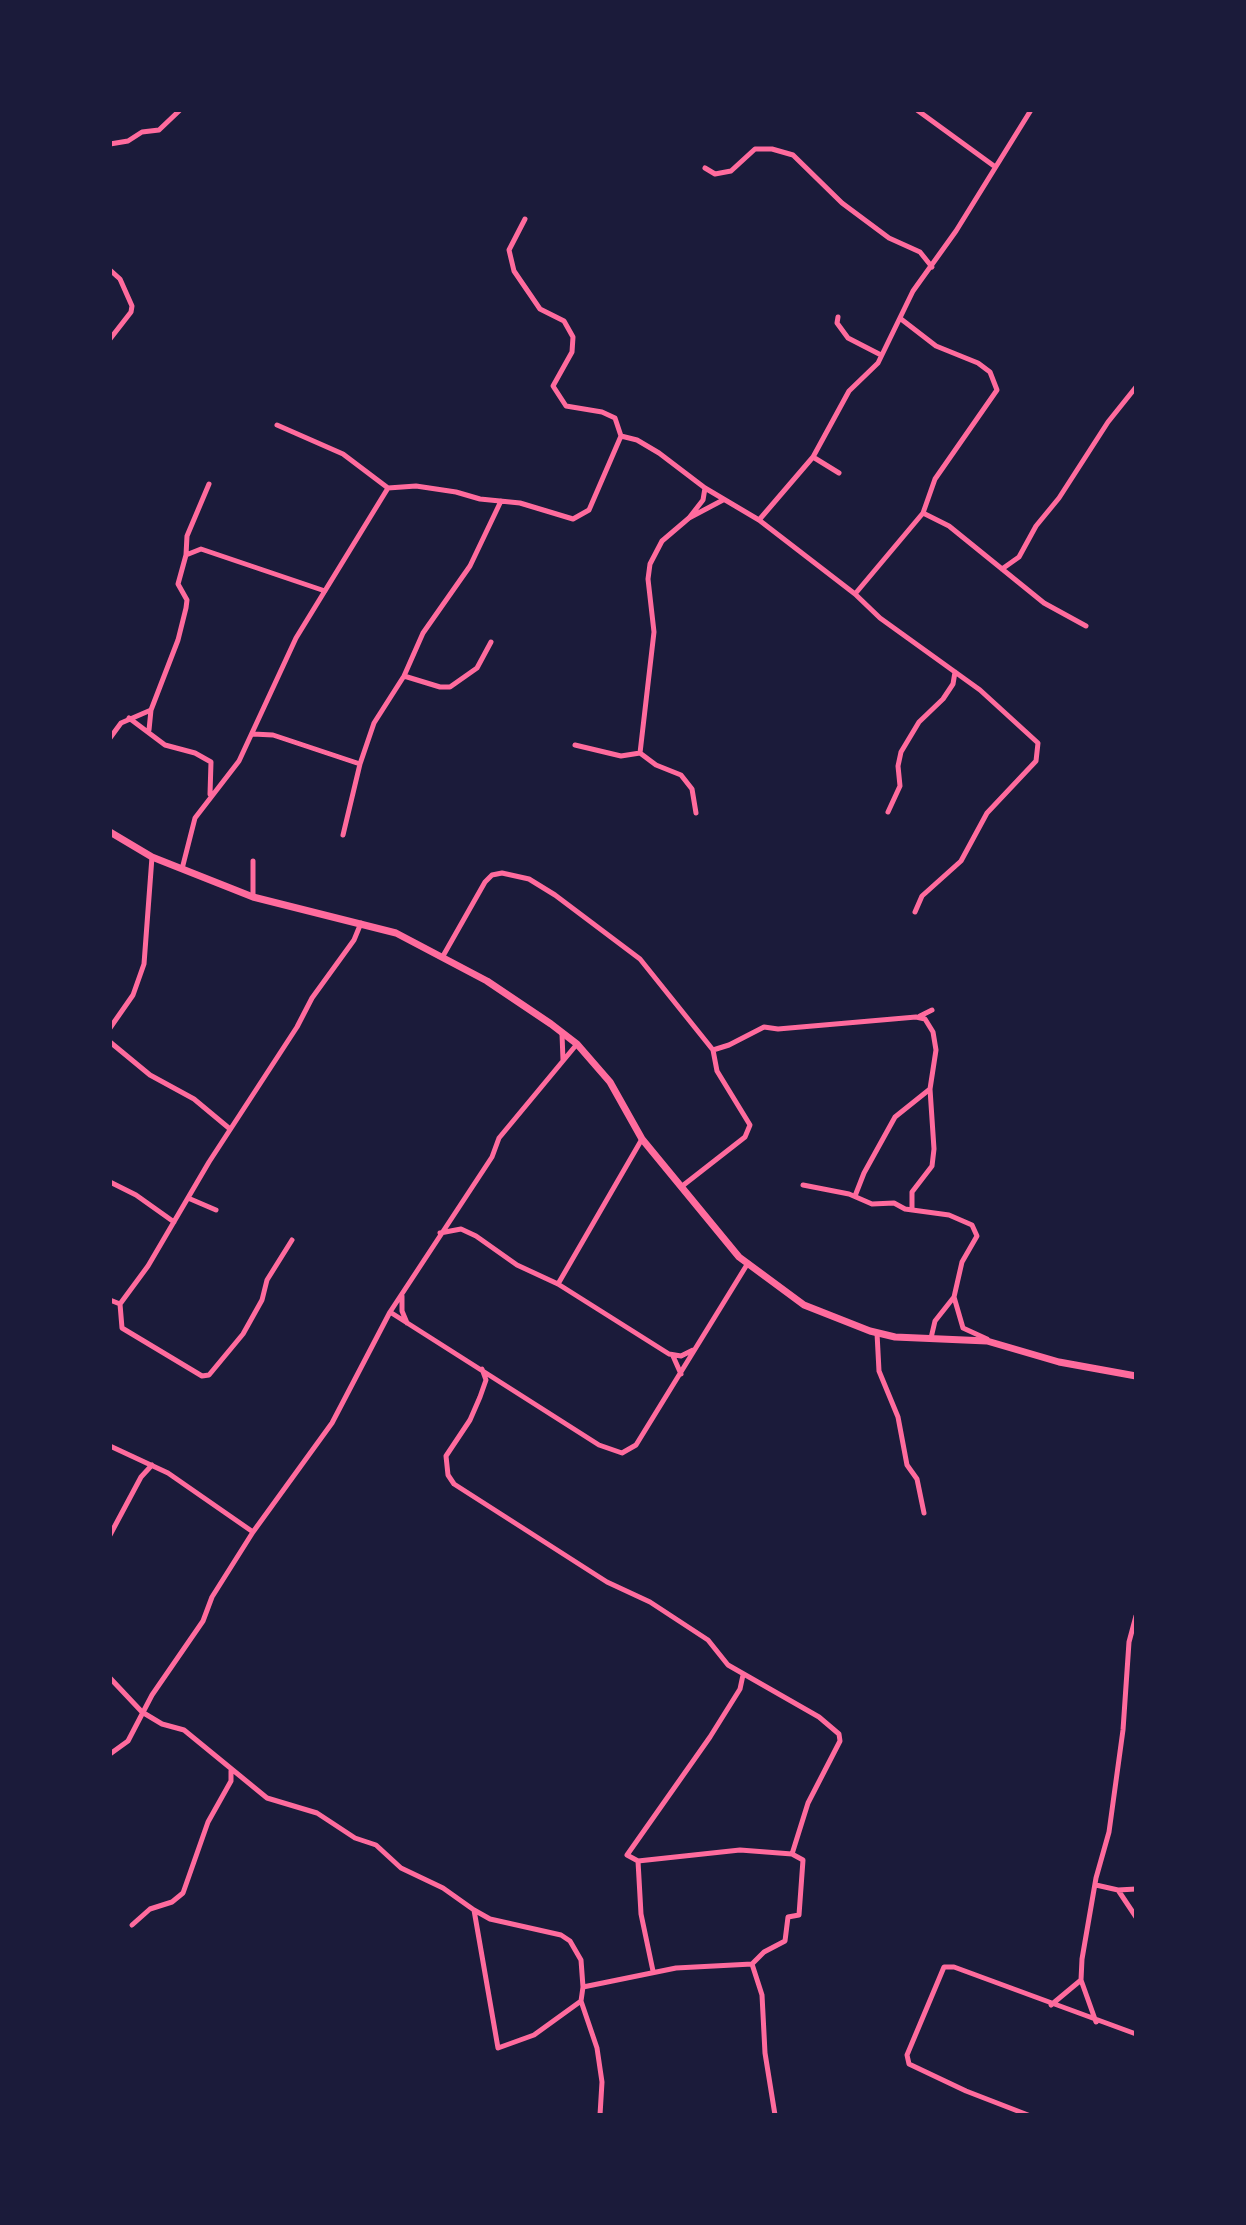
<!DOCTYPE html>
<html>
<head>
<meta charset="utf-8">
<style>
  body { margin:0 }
  #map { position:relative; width:1246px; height:2225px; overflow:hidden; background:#1b1b3a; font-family:"PT Sans",sans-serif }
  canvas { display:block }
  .frame { position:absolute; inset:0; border:112px solid #1b1b3a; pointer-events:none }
</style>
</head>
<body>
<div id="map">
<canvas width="1246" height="2225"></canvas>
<div class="frame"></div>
</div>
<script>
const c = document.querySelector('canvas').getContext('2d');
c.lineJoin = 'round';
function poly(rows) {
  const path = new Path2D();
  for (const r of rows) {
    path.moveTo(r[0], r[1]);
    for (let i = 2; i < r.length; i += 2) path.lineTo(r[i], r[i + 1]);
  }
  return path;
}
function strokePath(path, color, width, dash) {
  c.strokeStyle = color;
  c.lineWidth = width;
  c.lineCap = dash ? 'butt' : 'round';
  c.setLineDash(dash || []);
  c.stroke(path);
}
strokePath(poly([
  [917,110,994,166],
  [110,144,128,141,142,132,159,130,180,110],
  [705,168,715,174,731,171,755,149,772,149,793,155,842,203,889,238,920,252,932,267],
  [110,270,120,279,132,306,131,312,110,339],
  [838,317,837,323,848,338,881,355],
  [277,425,343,454,388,488,416,486,456,492,480,499,520,503,573,519,589,510,621,436,615,418,602,412,566,406,553,386,572,352,573,337,564,321,540,309,514,271,509,250,525,219],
  [621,436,637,440,659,453,705,488,759,520,855,594,880,618,980,690,1038,743,1036,761,987,813,961,861,922,896,915,912],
  [813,457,839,473],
  [923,513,949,526,1044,603,1086,626],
  [689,518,723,500],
  [759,520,813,457,849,391,878,363,913,291,956,231,1031,110],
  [186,555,201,549,325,591],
  [1002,569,1019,557,1036,526,1059,498,1108,422,1136,387],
  [855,594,923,513,935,479,997,390,990,372,978,363,936,346,901,319],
  [404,676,440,687,450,687,477,668,491,642],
  [129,718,165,745,195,753,211,762,210,794],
  [149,730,151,710,178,640,186,608,187,600,178,584,186,555,187,536,209,484],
  [253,734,273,735,360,764],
  [110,738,121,723,151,710],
  [575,745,621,756,640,753,656,765,681,775,692,789,696,813],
  [640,753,654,632,648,579,650,564,662,541,689,518,703,500,705,488],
  [888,812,900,786,898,766,901,752,919,722,943,699,953,684,955,672],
  [343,835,360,764,374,723,404,676,423,633,470,566,501,501],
  [182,869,195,818,239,761,296,638,388,488],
  [253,897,253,861],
  [443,956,485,882,492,875,502,873,529,879,555,895,640,959,713,1050,717,1071,750,1125,745,1137,681,1187],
  [920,1016,932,1010],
  [110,1028,133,995,144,964,152,857],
  [562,1034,563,1060],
  [110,1042,150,1075,194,1099,230,1129],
  [713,1050,729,1045,764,1027,778,1029,916,1017,925,1019,933,1032,936,1050,930,1089,934,1149,932,1166,912,1192,912,1209],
  [110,1182,136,1195,174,1222],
  [803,1185,849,1194,872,1204,894,1203,905,1209,949,1215,972,1225,977,1236,962,1262,954,1297,963,1328,987,1339],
  [855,1196,864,1173,895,1117,930,1089],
  [188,1198,216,1210],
  [440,1233,461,1229,476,1236,517,1265,558,1284,669,1354,681,1356,693,1350],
  [292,1240,267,1280,262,1300,243,1334,209,1375,202,1376,122,1328,120,1304,148,1266,209,1162,297,1027,312,998,354,940,361,923],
  [558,1284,642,1139],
  [402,1296,402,1311,407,1323],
  [110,1300,120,1304],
  [390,1312,599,1445,622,1453,636,1445,748,1263],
  [877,1333,879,1371,898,1417,907,1465,917,1479,924,1513],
  [931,1338,935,1321,954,1297],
  [673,1356,681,1374],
  [482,1369,486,1380,480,1397,470,1420,446,1456,448,1475,454,1484,607,1582,650,1602,708,1640,728,1665,819,1717,839,1734,840,1741,808,1803,792,1854],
  [110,1446,168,1473,253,1532],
  [110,1535,141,1477,152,1465],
  [110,1678,142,1712,162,1724,184,1730,267,1798,317,1813,355,1838,376,1845,401,1868,443,1888,474,1910,498,2048,534,2035,581,2001,583,1987,676,1968,752,1964,762,1995,765,2053,775,2115],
  [110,1754,128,1741,152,1695,203,1621,212,1597,253,1532,332,1423,390,1312,492,1157,499,1138,577,1044],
  [638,1861,740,1850,792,1854,803,1860,799,1915,788,1917,785,1941,764,1952,752,1964],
  [1096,1885,1118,1890,1136,1917],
  [1118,1890,1136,1889],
  [474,1910,490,1919,561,1935,570,1941,581,1960,583,1987],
  [132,1925,150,1909,172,1902,183,1893,208,1822,231,1781,231,1771],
  [653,1971,641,1914,638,1861,627,1855,710,1737,740,1689,743,1675],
  [581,2001,597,2048,602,2082,600,2115],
  [1051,2005,1081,1980],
  [1096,2022,1081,1980,1082,1959,1096,1878,1109,1832,1123,1730,1129,1642,1136,1616],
  [1028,2115,966,2091,909,2064,907,2055,944,1967,954,1967,1136,2034]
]), '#ff6b9d', 5);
strokePath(poly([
  [110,832,152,857,253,897,396,933,487,981,551,1024,577,1044,610,1082,642,1139,739,1257,804,1305,870,1331,895,1337,987,1341,1059,1362,1136,1376]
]), '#ff6b9d', 7);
</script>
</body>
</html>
